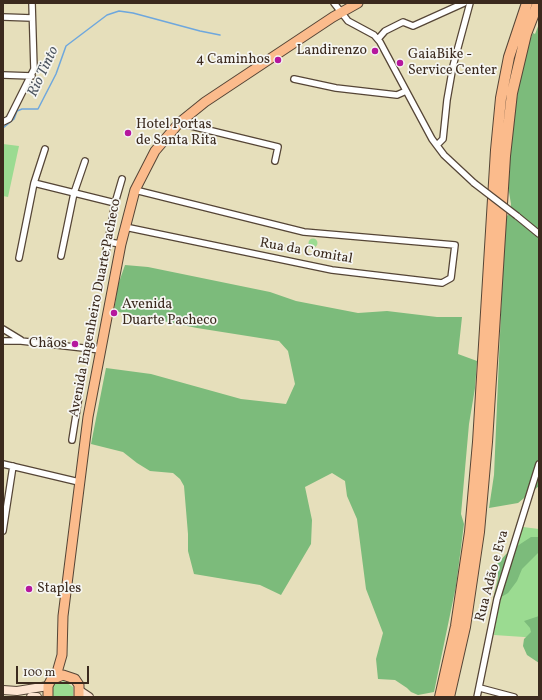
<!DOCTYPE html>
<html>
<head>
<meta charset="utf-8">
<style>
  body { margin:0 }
  #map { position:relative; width:542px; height:700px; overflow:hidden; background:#e6dfbb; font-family:Vollkorn,serif }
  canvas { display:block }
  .frame { position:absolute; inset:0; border:4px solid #3b2a1e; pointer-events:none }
  .scale { position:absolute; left:16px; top:666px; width:73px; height:18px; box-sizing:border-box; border:2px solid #3b2a1e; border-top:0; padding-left:5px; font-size:12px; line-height:14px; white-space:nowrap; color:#3b2a1e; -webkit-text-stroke:3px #f6f6f2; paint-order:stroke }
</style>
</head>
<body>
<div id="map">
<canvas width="542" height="700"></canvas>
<div class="frame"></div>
<div class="scale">100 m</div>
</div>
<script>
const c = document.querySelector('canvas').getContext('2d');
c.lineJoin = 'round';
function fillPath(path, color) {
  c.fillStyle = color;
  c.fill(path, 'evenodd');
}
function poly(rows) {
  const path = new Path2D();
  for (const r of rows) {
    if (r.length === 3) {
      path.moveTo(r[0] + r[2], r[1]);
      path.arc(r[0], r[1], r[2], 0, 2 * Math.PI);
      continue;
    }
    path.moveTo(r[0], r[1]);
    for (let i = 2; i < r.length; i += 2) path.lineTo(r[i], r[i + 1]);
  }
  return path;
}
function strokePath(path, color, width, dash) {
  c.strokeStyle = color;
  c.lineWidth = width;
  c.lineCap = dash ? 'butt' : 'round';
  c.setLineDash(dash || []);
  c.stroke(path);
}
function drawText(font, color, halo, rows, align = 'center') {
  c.font = font + ' Vollkorn,serif';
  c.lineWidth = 3.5;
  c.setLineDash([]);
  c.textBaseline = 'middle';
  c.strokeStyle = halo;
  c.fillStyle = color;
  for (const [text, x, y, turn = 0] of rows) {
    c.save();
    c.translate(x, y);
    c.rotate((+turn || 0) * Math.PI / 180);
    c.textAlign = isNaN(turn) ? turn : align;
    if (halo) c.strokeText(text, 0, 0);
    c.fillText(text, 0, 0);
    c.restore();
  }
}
fillPath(poly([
  [3,144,19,146,8,197,3,196],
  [313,243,4.5],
  [523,527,539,529,539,638,494,635,499,599],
  [64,681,73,687,73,697,52,697,52,688,53,685]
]), '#9bdb91');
fillPath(poly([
  [539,24,539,486,518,503,489,508,494,475,505,218,510,213,511,204,508,186,512,133,520,77,528,45,533,33,535,34],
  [125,265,148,267,270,292,296,301,358,313,387,311,437,317,462,317,458,354,477,361,475,388,469,424,461,514,464,524,456,586,434,692,418,695,411,692,407,688,395,680,378,679,376,659,383,633,366,589,357,519,347,496,345,481,332,473,305,487,312,520,311,544,281,595,260,585,194,574,188,551,188,534,184,486,180,479,173,473,150,471,137,463,123,452,91,444,106,368,151,374,241,399,286,404,295,384,288,351,279,341,197,328,114,311,118,285],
  [531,537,539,537,539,552,522,569,517,581,508,593,503,596,493,599,498,578,497,564,508,552],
  [539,616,539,663,527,655,523,646,524,639,531,632,530,628,524,621]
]), '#7cbb7b');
strokePath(poly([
  [3,128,14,119,17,111,22,109,38,109,56,74,66,46,107,15,119,11,133,13,200,31,220,35]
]), '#6ea7dd', 1.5);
const street = poly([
  [334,3,348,21,374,35,380,42,432,139,444,155,474,183],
  [3,17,32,18],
  [378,39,385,31,403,22,413,26,464,3],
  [3,75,32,76],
  [294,79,336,88,397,95,406,91],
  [3,122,9,119,34,69,32,3],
  [179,123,278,147,275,161],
  [437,145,443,139,447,100,453,66,470,3],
  [34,183,45,149],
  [115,203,122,179],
  [517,216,539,234],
  [125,227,332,270,442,283,451,278,455,245,304,232,135,190],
  [61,256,74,193,85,161],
  [19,258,34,183,115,203,108,242,121,244],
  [103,266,108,242],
  [3,329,21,340],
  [3,341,21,341,101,350],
  [72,440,80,390],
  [3,464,79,482],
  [3,531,13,466],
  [480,688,514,697],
  [477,697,497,599,539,464]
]);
const secondary = poly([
  [3,690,17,691,48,686],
  [80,691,89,697],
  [31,697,37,697]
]);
const primary = poly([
  [56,676,62,655,63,616,88,417,121,244,135,190,155,151,179,123,205,102,333,17,358,3],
  [48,697,48,686,51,680,63,675,75,679,79,685,79,697]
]);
const highway = poly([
  [440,697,456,626,470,532,478,442,496,150,501,98,509,57,527,3],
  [449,697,465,627,479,532,487,442,505,156,512,93,526,34,538,3]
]);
strokePath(street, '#554536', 8);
strokePath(secondary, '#554536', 10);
strokePath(primary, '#554536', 11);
strokePath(highway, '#554536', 12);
strokePath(street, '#fff', 5.5);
strokePath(secondary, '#fde4d1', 8);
strokePath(primary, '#fbbb8c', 9);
strokePath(highway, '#fbbb8c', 10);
const streetBridge = poly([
  [474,183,517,216]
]);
strokePath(streetBridge, '#554536', 8, []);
strokePath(streetBridge, '#fff', 5.5);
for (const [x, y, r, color] of [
  [375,51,4,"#b5179e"],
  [278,60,4,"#b5179e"],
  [400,63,4,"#b5179e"],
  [128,133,4,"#b5179e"],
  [114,313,4,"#b5179e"],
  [75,344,4,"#b5179e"],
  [29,589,4,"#b5179e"]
]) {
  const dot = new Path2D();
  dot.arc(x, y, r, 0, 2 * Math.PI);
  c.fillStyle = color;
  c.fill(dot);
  strokePath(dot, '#f6f6f2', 1.5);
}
drawText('14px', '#3b2a1e', '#f6f6f2', [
  ["Landirenzo",367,51,"right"],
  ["GaiaBike -",408,55],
  ["Service Center",408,71],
  ["4 Caminhos",270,60,"right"],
  ["Hotel Portas",136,125],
  ["de Santa Rita",136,141],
  ["Avenida",122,305],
  ["Duarte Pacheco",122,321],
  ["Chãos",67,344,"right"],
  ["Staples",37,589]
], 'left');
drawText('14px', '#3b2a1e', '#f6f6f2', [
  ["Rua da Comital",306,252,10],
  ["Avenida Engenheiro Duarte Pacheco",96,308,-79],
  ["Rua Adão e Eva",493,576,-75]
]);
drawText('italic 15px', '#4d5661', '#f6f6f2', [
  ["Rio Tinto",44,72,-65]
]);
</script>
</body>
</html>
